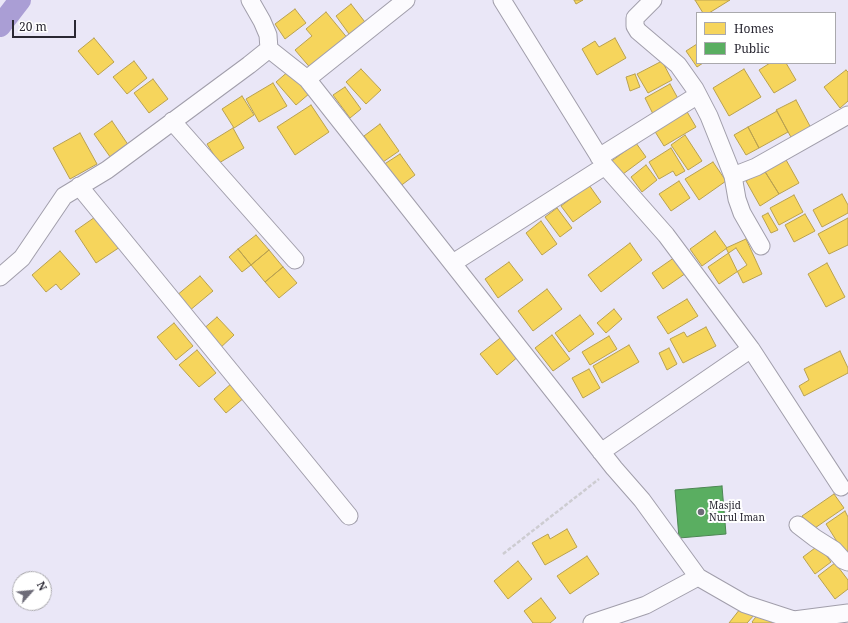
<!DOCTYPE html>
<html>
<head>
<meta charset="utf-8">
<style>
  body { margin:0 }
  #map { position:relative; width:848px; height:623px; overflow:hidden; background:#eae7f7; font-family:"Noto Serif",serif }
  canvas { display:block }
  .legend { position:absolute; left:696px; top:12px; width:140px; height:52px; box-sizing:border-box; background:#fff; border:1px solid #aaa9ad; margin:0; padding:5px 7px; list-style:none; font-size:12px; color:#2a2833 }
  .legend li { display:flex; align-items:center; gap:8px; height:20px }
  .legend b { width:20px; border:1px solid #aaa9ad }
  .north { position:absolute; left:12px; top:571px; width:40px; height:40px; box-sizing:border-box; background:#fff; border:1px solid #aaa9ad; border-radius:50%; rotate:63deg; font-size:11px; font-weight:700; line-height:16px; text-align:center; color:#2a2833 }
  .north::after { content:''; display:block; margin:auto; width:14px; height:18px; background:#6d6b78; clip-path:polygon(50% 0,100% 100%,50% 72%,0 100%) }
  .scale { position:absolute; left:12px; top:20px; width:64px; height:18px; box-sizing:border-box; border:2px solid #2a2833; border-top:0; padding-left:5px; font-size:12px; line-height:14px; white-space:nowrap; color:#2a2833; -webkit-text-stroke:3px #fff; paint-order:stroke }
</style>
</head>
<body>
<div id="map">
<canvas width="848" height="623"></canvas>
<ul class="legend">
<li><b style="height:11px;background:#f6d55c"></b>Homes</li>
<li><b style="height:11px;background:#5aae61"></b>Public</li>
</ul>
<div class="north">N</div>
<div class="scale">20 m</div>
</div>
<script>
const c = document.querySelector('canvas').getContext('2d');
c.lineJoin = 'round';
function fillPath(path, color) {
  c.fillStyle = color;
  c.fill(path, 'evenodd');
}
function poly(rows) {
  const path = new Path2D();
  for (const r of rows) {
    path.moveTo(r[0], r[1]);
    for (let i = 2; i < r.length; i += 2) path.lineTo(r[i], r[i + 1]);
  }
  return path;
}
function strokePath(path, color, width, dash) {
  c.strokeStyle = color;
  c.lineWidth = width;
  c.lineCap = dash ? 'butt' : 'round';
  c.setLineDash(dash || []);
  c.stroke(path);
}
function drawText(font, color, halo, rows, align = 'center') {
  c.font = font + ' "Noto Serif",serif';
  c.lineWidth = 4;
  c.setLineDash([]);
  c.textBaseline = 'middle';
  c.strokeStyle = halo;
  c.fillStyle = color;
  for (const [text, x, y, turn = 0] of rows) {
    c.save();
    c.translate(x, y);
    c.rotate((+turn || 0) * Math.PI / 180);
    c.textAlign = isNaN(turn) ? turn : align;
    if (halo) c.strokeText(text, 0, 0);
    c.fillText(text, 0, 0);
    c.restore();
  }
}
const homes = poly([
  [574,0,583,0,576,4,574,0],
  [695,0,730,0,709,13,703,13,695,0],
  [351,4,368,26,352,38,336,16,351,4],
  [295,9,306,23,285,39,275,24,295,9],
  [326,12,349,40,313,71,295,50,312,36,306,29,326,12],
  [94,38,114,62,98,75,78,51,94,38],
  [615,38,626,58,597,75,582,49,595,41,599,47,615,38],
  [697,44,697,63,703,63,697,67,686,51,697,44],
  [134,61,147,78,127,94,113,77,134,61],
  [662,61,672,80,648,93,637,74,662,61],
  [770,63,786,63,796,80,774,93,759,70,770,63],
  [361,69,381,90,366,104,346,82,361,69],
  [744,69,761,97,729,116,713,88,744,69],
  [290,70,310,93,296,105,276,82,290,70],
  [846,70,848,72,848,101,840,108,824,87,846,70],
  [635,74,640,87,630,91,626,77,635,74],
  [153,79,168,99,149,113,134,93,153,79],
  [273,83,287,106,259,122,246,99,273,83],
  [670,84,681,104,655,118,645,98,670,84],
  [345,87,361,109,350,118,333,95,345,87],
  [242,96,254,115,234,128,222,109,242,96],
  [796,100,811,128,792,139,776,110,796,100],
  [311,105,329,132,295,155,277,127,311,105],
  [686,110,696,127,664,146,654,130,686,110],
  [777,111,788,132,759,148,748,127,777,111],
  [112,121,131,149,113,161,94,134,112,121],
  [380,124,399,151,383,162,364,136,380,124],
  [748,127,759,148,746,155,734,135,748,127],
  [233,128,244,148,219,163,207,144,233,128],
  [80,133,97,164,70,179,53,148,80,133],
  [685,135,702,161,688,170,671,145,685,135],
  [636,143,646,157,619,177,609,163,636,143],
  [671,148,685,171,676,176,673,171,659,179,649,162,671,148],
  [400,154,415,175,399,187,383,165,400,154],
  [785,158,799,183,779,194,764,170,785,158],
  [713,162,726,181,699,200,685,179,713,162],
  [646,165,657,180,642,192,631,177,646,165],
  [764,170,779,194,760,206,746,181,764,170],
  [679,181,690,198,671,211,659,194,679,181],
  [589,185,601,202,573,222,561,206,589,185],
  [842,194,848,205,848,213,822,227,813,210,842,194],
  [794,195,803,212,779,225,770,208,794,195],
  [557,208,572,228,560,237,545,217,557,208],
  [768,213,778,230,771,233,762,216,768,213],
  [805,214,815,231,794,242,785,225,805,214],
  [98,215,120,247,96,263,75,231,98,215],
  [848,218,848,245,829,254,818,234,848,218],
  [541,221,557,244,542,255,526,233,541,221],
  [715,231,727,248,702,266,690,249,715,231],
  [256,235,269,250,251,265,238,249,256,235],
  [746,239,762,274,743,283,726,248,746,239],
  [630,243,642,260,601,292,588,275,630,243],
  [736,248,747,265,719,284,708,267,736,248],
  [238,249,251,265,242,272,229,257,238,249],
  [269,250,283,267,265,282,251,265,269,250],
  [60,251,80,274,61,290,56,284,46,292,32,275,60,251],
  [678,255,689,271,663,289,652,273,678,255],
  [509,262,523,280,498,298,485,279,509,262],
  [827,263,845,297,826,307,808,274,827,263],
  [283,267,297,283,279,298,265,282,283,267],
  [200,276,213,291,189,311,176,296,200,276],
  [547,289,562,309,533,331,518,311,547,289],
  [687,299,698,316,668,334,657,317,687,299],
  [614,309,622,319,606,333,597,323,614,309],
  [580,315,594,334,569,352,555,333,580,315],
  [217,317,234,335,218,350,201,331,217,317],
  [174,323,193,346,176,360,157,337,174,323],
  [706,327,716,346,683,363,670,339,684,332,687,337,706,327],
  [504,335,520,355,497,375,480,354,504,335],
  [552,335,570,359,553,371,535,348,552,335],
  [609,336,617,349,590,365,582,352,609,336],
  [629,345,639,362,602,383,593,366,629,345],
  [669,348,677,364,667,370,659,353,669,348],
  [197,350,216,373,199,387,179,365,197,350],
  [840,351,848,368,848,373,804,396,799,386,809,380,804,369,840,351],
  [589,369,600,388,583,398,572,378,589,369],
  [232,383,245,397,226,413,214,399,232,383],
  [834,494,844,508,812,530,802,516,834,494],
  [845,511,848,517,848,555,846,556,826,524,845,511],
  [567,529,577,547,545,565,532,543,548,534,550,539,567,529],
  [819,545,831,562,815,574,803,557,819,545],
  [587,556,599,574,570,594,557,576,587,556],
  [518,561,532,579,508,599,494,581,518,561],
  [835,563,848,580,848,589,835,599,818,576,835,563],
  [541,598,556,618,550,623,533,623,524,611,541,598],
  [744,604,755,614,747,623,729,623,744,604],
  [761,610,773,620,771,623,753,623,752,622,761,610]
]);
fillPath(homes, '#f6d55c');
strokePath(homes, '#b9a150', 1);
const public = poly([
  [722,486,726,534,679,538,675,490,722,486]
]);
fillPath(public, '#5aae61');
strokePath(public, '#4c8653', 1);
strokePath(poly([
  [0,26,20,0]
]), '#aa9ed5', 22);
const street = poly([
  [250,0,262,21,268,35,269,49],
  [502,0,605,166,666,235,751,349,841,487],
  [653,0,635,18,635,26,638,31,678,65,695,89,709,116,733,176,756,167,848,115],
  [307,79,406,0],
  [172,121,295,260],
  [599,157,698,95],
  [733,176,737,199,742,213,761,246],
  [79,186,349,516],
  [453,263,605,166],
  [0,277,22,258,64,196,107,170,249,65,269,49,307,79,614,468,642,500,698,577,745,604,794,620,848,613],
  [601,452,751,349],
  [798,525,815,538,834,550,843,560,848,562],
  [592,623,646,605,698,577]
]);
strokePath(street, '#a19eab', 19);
strokePath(poly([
  [503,554,599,479]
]), '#cdccd1', 2.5, [4, 2]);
strokePath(street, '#fcfbfe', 17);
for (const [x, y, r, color] of [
  [701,512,4,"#6d6b78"]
]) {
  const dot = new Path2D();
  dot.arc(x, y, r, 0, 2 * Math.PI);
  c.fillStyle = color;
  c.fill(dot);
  strokePath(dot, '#fff', 1.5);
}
drawText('10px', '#2a2833', '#fff', [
  ["Masjid",709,506],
  ["Nurul Iman",709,518]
], 'left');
</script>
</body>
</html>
